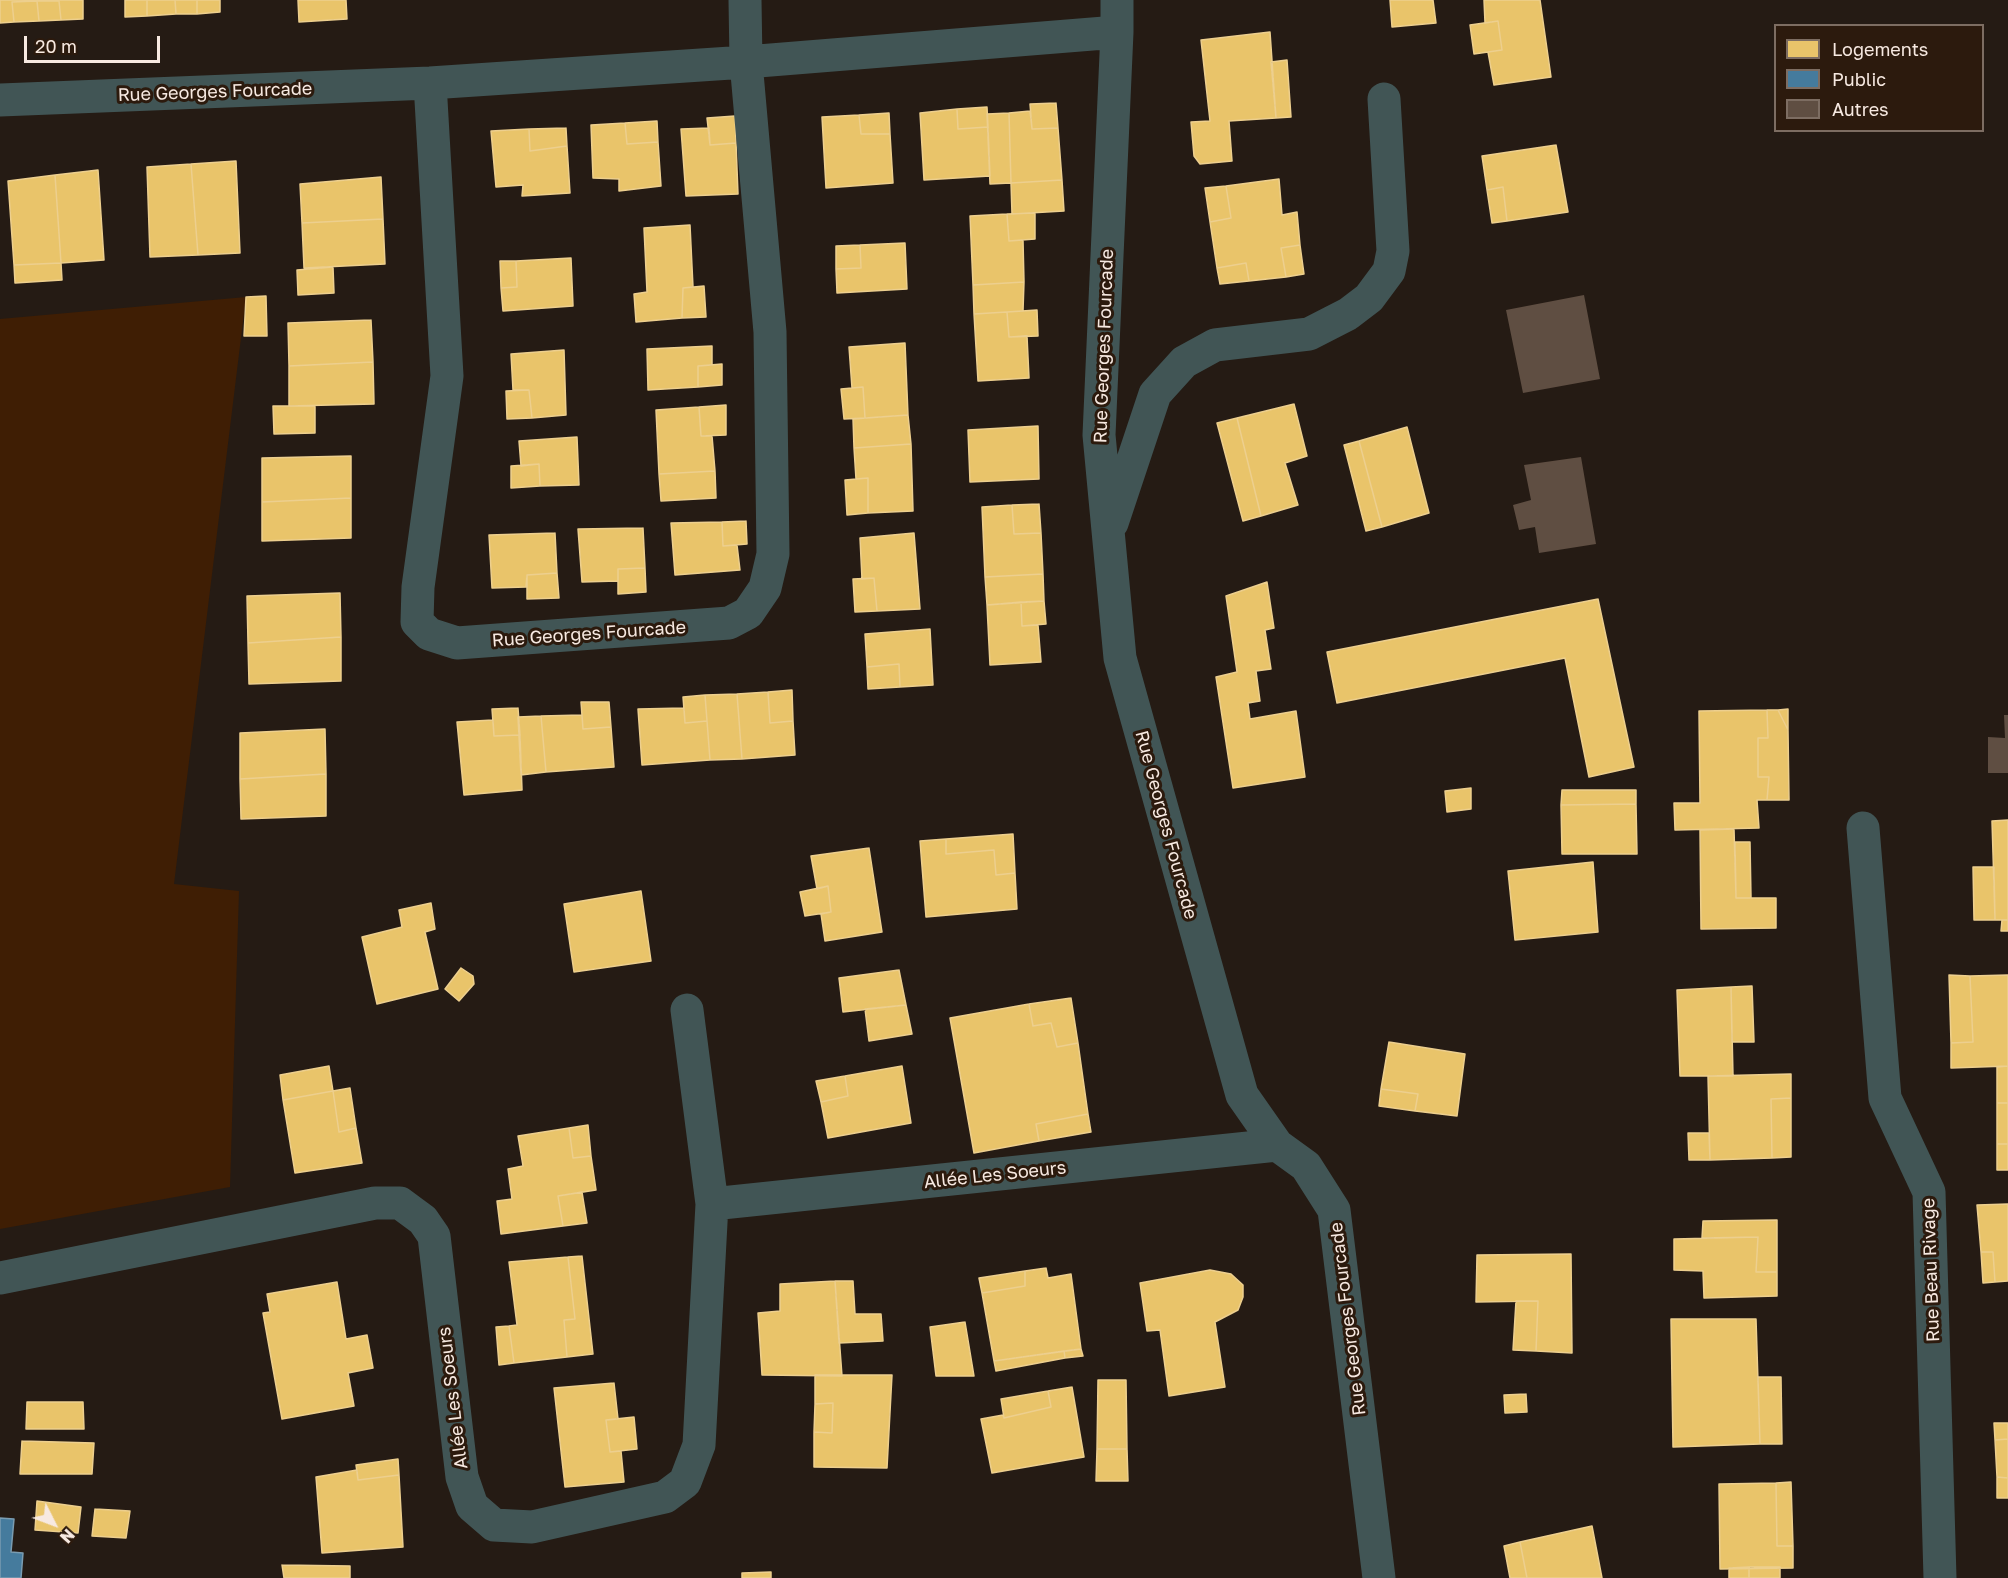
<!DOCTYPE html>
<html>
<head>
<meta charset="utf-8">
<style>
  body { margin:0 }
  #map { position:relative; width:2008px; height:1578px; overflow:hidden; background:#251b14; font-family:"Golos Text",sans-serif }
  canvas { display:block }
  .legend { position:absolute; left:1774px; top:24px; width:210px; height:108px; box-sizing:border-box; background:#2c1a0d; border:2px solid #7d6d62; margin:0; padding:8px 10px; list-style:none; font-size:18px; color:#f7e9e1 }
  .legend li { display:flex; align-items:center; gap:12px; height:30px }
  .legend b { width:30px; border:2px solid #7d6d62 }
  .north { position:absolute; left:24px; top:1494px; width:60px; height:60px; -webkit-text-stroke:4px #2c1a0d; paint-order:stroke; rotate:132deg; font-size:16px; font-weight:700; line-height:24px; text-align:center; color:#f7e9e1 }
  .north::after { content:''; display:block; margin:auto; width:21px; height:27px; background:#f7e9e1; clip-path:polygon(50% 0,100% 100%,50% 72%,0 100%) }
  .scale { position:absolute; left:24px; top:36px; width:136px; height:27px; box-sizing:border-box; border:3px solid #f7e9e1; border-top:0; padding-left:8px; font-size:18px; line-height:21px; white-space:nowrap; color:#f7e9e1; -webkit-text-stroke:4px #2c1a0d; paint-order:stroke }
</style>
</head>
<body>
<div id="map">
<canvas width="2008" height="1578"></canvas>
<ul class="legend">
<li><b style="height:16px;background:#e9c46a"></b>Logements</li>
<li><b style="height:16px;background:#457b9d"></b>Public</li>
<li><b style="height:16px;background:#5f4e42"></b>Autres</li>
</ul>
<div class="north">N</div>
<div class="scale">20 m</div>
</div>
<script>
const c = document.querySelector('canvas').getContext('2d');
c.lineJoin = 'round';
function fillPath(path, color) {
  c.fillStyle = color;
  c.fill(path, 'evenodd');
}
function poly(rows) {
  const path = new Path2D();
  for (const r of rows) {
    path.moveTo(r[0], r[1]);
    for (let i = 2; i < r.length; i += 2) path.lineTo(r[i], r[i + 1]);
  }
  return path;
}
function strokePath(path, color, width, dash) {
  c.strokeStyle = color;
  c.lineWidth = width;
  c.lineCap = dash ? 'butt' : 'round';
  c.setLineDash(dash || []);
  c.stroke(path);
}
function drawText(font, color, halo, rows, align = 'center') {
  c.font = font + ' "Golos Text",sans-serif';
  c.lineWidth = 6;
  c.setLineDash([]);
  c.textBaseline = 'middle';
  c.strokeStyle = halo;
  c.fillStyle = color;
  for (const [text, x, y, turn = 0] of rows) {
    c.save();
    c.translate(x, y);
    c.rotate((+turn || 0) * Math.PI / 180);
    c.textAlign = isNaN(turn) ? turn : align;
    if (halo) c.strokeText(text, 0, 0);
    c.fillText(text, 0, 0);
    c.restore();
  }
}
fillPath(poly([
  [246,297,174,884,239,891,230,1187,0,1229,0,319]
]), '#3f1e04');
const homes = poly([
  [0,0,37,0,37,1,12,2,14,22,0,23,0,0],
  [37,0,83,0,83,19,61,20,59,1,37,1,37,0],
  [125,0,147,0,147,16,125,17,125,0],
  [147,0,175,0,176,14,147,16,147,0],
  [175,0,197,0,197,14,176,14,175,0],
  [197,0,220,0,220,12,197,14,197,0],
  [298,0,346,0,347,19,299,22,298,0],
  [1390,0,1433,0,1436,23,1392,27,1390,0],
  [1484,0,1540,0,1551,77,1494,85,1488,52,1502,50,1498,21,1485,23,1484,0],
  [37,1,39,21,14,22,12,2,37,1],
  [37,1,59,1,61,20,39,21,37,1],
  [1498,21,1502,50,1474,54,1470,25,1498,21],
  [1270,32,1276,118,1229,121,1232,161,1200,164,1194,156,1191,122,1210,121,1201,40,1270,32],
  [1287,60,1291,117,1276,118,1271,62,1287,60],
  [1056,103,1058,128,1032,129,1030,104,1056,103],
  [987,107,988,127,958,129,957,109,987,107],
  [957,109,958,129,988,127,990,176,924,180,920,113,957,109],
  [1030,111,1032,129,1058,128,1062,180,1011,183,1009,113,1030,111],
  [889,113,890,134,861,134,859,115,889,113],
  [1009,113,1011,183,990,184,987,114,1009,113],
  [859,115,861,134,890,134,893,183,826,188,822,117,859,115],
  [735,116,736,143,710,145,707,118,735,116],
  [657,121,658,142,627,144,625,123,657,121],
  [625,123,627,144,658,142,661,186,619,191,619,179,593,178,591,125,625,123],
  [566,128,567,146,530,151,529,129,566,128],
  [709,128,710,145,736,143,738,194,686,196,681,129,709,128],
  [529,129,530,151,567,146,570,193,522,196,523,185,496,187,491,131,529,129],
  [1556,145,1568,212,1507,221,1503,187,1487,190,1482,156,1556,145],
  [236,161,240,253,198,255,191,164,236,161],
  [191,164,198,255,150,257,147,167,191,164],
  [98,170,104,260,61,263,55,175,98,170],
  [55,175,61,263,14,265,8,181,55,175],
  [381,177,383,219,302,223,300,184,381,177],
  [1279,179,1282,215,1297,212,1300,245,1281,248,1286,277,1249,281,1246,263,1217,268,1210,222,1231,218,1226,186,1279,179],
  [1062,180,1064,211,1012,214,1011,183,1062,180],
  [1226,186,1231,218,1210,222,1205,188,1226,186],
  [1503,187,1507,221,1492,223,1487,190,1503,187],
  [1035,213,1035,239,1009,241,1007,214,1035,213],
  [1007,214,1009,241,1023,240,1024,282,973,285,970,216,1007,214],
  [383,219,385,264,304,268,302,223,383,219],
  [690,225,693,287,683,288,682,318,636,322,634,294,647,292,644,228,690,225],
  [905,243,907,289,837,293,836,269,861,268,860,245,905,243],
  [860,245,861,268,836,269,836,246,860,245],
  [1300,245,1304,274,1286,277,1281,248,1300,245],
  [571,258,573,306,503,311,501,288,517,287,516,261,571,258],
  [500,261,516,261,517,287,501,288,500,261],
  [61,263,62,280,15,283,14,265,61,263],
  [1246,263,1249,281,1220,284,1217,268,1246,263],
  [333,267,334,293,298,295,297,270,333,267],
  [1024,282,1023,311,974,314,973,285,1024,282],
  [704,286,706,317,682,318,683,288,704,286],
  [266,296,267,336,244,336,246,297,266,296],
  [1037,310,1038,336,1009,337,1007,312,1037,310],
  [1007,312,1009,337,1027,336,1029,378,978,381,974,314,1007,312],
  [371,320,373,362,289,366,288,323,371,320],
  [905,343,908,415,865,418,863,387,852,388,849,347,905,343],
  [712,346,712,365,698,366,698,387,648,390,647,349,712,346],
  [564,350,566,415,532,418,529,390,513,390,511,354,564,350],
  [373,362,374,404,289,406,289,366,373,362],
  [722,364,722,385,698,387,698,366,722,364],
  [863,387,865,418,844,419,841,389,863,387],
  [529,390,532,418,507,419,506,391,529,390],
  [1294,404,1307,456,1285,463,1298,505,1261,516,1237,418,1294,404],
  [726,405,726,435,701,436,699,407,726,405],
  [273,406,315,406,315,433,274,434,273,406],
  [699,407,701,436,712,436,715,471,659,474,656,410,699,407],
  [908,415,911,444,854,448,853,419,908,415],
  [1237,418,1261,516,1243,521,1217,423,1237,418],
  [1038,426,1039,479,970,482,968,430,1038,426],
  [1407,427,1429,513,1382,527,1359,441,1407,427],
  [577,437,579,485,540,486,539,464,521,466,519,441,577,437],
  [1359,441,1382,527,1366,531,1344,445,1359,441],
  [911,444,913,511,868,513,868,478,856,479,854,448,911,444],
  [351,456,351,498,262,502,262,458,351,456],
  [539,464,540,486,511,488,511,466,539,464],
  [715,471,716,498,661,501,659,474,715,471],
  [868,478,868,513,847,515,845,480,868,478],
  [351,498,351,538,262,541,262,502,351,498],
  [1039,504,1041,533,1014,534,1012,505,1039,504],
  [1012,505,1014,534,1041,533,1043,574,985,577,982,507,1012,505],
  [746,521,747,544,723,546,722,522,746,521],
  [722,522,723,546,737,545,740,570,675,575,671,523,722,522],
  [643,528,645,568,618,569,618,581,582,582,578,529,643,528],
  [555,533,557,573,527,575,526,587,492,588,489,535,555,533],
  [914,533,920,609,877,611,874,578,862,579,860,538,914,533],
  [645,568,646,592,618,594,618,569,645,568],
  [557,573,559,598,527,599,527,575,557,573],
  [1043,574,1044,601,987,605,985,577,1043,574],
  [874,578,877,611,855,612,853,579,874,578],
  [1267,582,1274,628,1265,630,1271,669,1256,671,1260,701,1248,703,1250,719,1296,711,1305,777,1233,788,1216,677,1237,672,1226,596,1267,582],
  [340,593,341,637,248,643,247,596,340,593],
  [1598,599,1634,767,1589,777,1565,658,1337,703,1327,652,1598,599],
  [1044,601,1046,624,1022,626,1021,602,1044,601],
  [1021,602,1022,626,1038,625,1041,662,990,665,987,605,1021,602],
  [930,629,933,685,900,687,899,664,867,667,865,634,930,629],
  [341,637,341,681,249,684,248,643,341,637],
  [899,664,900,687,868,689,867,667,899,664],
  [792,690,793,721,770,723,768,692,792,690],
  [768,692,770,723,793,721,795,755,742,759,737,694,768,692],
  [737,694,742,759,710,760,705,695,737,694],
  [705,695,707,721,685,723,683,697,705,695],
  [581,702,609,702,611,727,583,729,581,702],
  [518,708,520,735,494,736,492,709,518,708],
  [684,708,685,723,707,721,710,760,642,765,638,709,684,708],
  [1788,709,1788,730,1778,710,1788,709],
  [1767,710,1768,738,1758,738,1758,777,1769,777,1767,800,1757,800,1759,828,1675,830,1674,803,1700,803,1699,711,1767,710],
  [1767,710,1778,710,1788,730,1789,800,1767,800,1769,777,1758,777,1758,738,1768,738,1767,710],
  [582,715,583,729,611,727,614,767,546,772,541,716,582,715],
  [541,716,546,772,521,775,518,717,541,716],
  [493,720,494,736,520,735,522,790,464,795,457,722,493,720],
  [325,729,326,774,240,779,240,733,325,729],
  [326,774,326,816,241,819,240,779,326,774],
  [1471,788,1471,809,1447,812,1445,791,1471,788],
  [1562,790,1636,790,1636,804,1561,805,1562,790],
  [1636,804,1637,854,1562,854,1561,805,1636,804],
  [2008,820,2008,920,1995,920,1992,821,2008,820],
  [1734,829,1736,898,1776,898,1776,928,1701,929,1700,830,1734,829],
  [1013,834,1015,873,996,875,994,850,946,854,946,839,1013,834],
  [946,839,946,854,994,850,996,875,1015,873,1017,909,926,917,920,841,946,839],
  [1735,842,1750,842,1751,898,1736,898,1735,842],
  [869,848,882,932,825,941,821,914,831,912,828,886,817,889,811,856,869,848],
  [1593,862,1598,932,1515,940,1508,871,1593,862],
  [1973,867,1994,867,1995,920,1974,920,1973,867],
  [828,886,831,912,805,916,800,892,828,886],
  [641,891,651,961,574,972,564,904,641,891],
  [431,903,435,929,425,932,438,989,377,1004,362,937,402,927,399,910,431,903],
  [2002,920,2008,920,2008,931,2001,931,2002,920],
  [461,968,473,976,474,984,459,1001,445,989,461,968],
  [899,970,906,1005,843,1012,839,978,899,970],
  [1949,975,1970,976,1973,1042,1951,1043,1949,975],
  [2008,975,2008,1066,1951,1068,1951,1043,1973,1042,1970,976,2008,975],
  [1752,986,1754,1042,1732,1042,1731,987,1752,986],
  [1731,987,1733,1076,1680,1076,1677,990,1731,987],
  [1071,998,1078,1043,1057,1047,1051,1023,1033,1026,1029,1004,1071,998],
  [1029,1004,1033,1026,1051,1023,1057,1047,1078,1043,1088,1114,1036,1124,1039,1141,974,1153,950,1018,1029,1004],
  [906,1005,912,1034,869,1041,865,1009,906,1005],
  [1389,1042,1465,1054,1457,1116,1415,1111,1418,1094,1381,1089,1389,1042],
  [329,1066,333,1091,283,1100,280,1075,329,1066],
  [902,1066,911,1123,828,1138,821,1102,848,1096,845,1076,902,1066],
  [2008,1066,2008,1103,1997,1103,1997,1067,2008,1066],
  [1791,1074,1791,1098,1771,1099,1772,1158,1710,1160,1708,1076,1791,1074],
  [845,1076,848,1096,821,1102,816,1081,845,1076],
  [350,1088,356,1128,339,1132,333,1091,350,1088],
  [1381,1089,1418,1094,1415,1111,1379,1106,1381,1089],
  [333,1091,339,1132,356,1128,362,1163,295,1173,283,1100,333,1091],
  [1791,1098,1791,1157,1772,1158,1771,1099,1791,1098],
  [1997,1103,2008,1103,2008,1144,1997,1144,1997,1103],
  [1088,1114,1091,1132,1039,1141,1036,1124,1088,1114],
  [588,1125,591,1156,573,1158,569,1128,588,1125],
  [569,1128,573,1158,591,1156,596,1190,558,1196,563,1226,501,1234,497,1201,512,1199,508,1169,523,1166,518,1136,569,1128],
  [1688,1133,1709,1133,1710,1160,1689,1160,1688,1133],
  [1997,1144,2008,1144,2008,1170,1997,1170,1997,1144],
  [582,1192,587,1223,563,1226,558,1196,582,1192],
  [2008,1204,2008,1281,1995,1282,1993,1252,1981,1252,1977,1205,2008,1204],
  [1777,1220,1777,1272,1756,1272,1758,1237,1702,1238,1703,1221,1777,1220],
  [1758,1237,1756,1272,1777,1272,1777,1296,1704,1298,1703,1271,1674,1270,1674,1239,1758,1237],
  [1981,1252,1993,1252,1995,1282,1983,1283,1981,1252],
  [1571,1254,1572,1353,1536,1351,1538,1301,1476,1302,1477,1255,1571,1254],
  [582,1256,593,1354,567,1357,564,1320,575,1319,568,1257,582,1256],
  [568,1257,575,1319,564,1320,567,1357,514,1363,509,1326,517,1325,509,1262,568,1257],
  [1046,1268,1048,1278,1071,1274,1081,1349,994,1361,982,1293,1025,1286,1025,1271,1046,1268],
  [1210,1270,1231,1274,1243,1285,1243,1297,1238,1310,1215,1322,1225,1387,1169,1396,1160,1330,1147,1331,1140,1283,1210,1270],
  [1025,1271,1025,1286,982,1293,979,1278,1025,1271],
  [835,1281,842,1376,762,1375,758,1313,780,1311,780,1284,835,1281],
  [835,1281,853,1281,855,1314,881,1314,883,1341,839,1343,835,1281],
  [337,1282,346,1339,367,1335,373,1368,348,1373,354,1406,282,1419,263,1313,270,1312,267,1294,337,1282],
  [1516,1301,1538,1301,1536,1351,1513,1350,1516,1301],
  [1671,1319,1756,1319,1760,1444,1673,1447,1671,1319],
  [965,1322,974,1376,936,1376,930,1327,965,1322],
  [509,1326,514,1363,499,1365,496,1327,509,1326],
  [1081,1349,1083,1356,1065,1358,1064,1351,1081,1349],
  [1064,1351,1065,1358,996,1371,994,1361,1064,1351],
  [815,1375,892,1375,887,1468,814,1467,814,1432,832,1433,833,1403,815,1404,815,1375],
  [1758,1377,1781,1377,1782,1444,1760,1444,1758,1377],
  [1098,1380,1126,1380,1127,1449,1097,1449,1098,1380],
  [614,1383,618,1419,606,1420,610,1452,621,1451,624,1482,565,1487,554,1388,614,1383],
  [1072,1387,1084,1457,992,1473,981,1419,1003,1415,1004,1418,1051,1407,1048,1391,1072,1387],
  [1048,1391,1051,1407,1004,1418,1001,1399,1048,1391],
  [1526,1394,1527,1412,1505,1413,1504,1395,1526,1394],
  [27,1402,83,1402,84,1429,26,1429,27,1402],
  [833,1403,832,1433,814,1432,815,1404,833,1403],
  [634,1417,637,1449,610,1452,606,1420,634,1417],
  [1994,1423,2008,1423,2008,1439,1995,1440,1994,1423],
  [2008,1439,2008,1485,2008,1478,1997,1477,1995,1440,2008,1439],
  [22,1441,94,1443,92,1474,20,1474,22,1441],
  [1097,1449,1127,1449,1128,1481,1096,1481,1097,1449],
  [398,1459,399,1475,358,1480,356,1465,398,1459],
  [357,1470,358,1480,399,1475,403,1547,322,1553,316,1477,357,1470],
  [1997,1477,2008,1478,2008,1498,1997,1498,1997,1477],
  [1791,1482,1793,1546,1777,1546,1776,1483,1791,1482],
  [1776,1483,1777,1546,1793,1546,1793,1568,1720,1569,1719,1484,1776,1483],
  [37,1501,81,1507,78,1533,35,1530,37,1501],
  [95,1509,130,1511,126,1538,92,1536,95,1509],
  [1592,1526,1602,1578,1527,1578,1520,1542,1592,1526],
  [1520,1542,1527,1578,1510,1578,1504,1546,1520,1542],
  [282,1565,350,1566,350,1578,284,1578,282,1565],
  [1749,1567,1749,1578,1729,1578,1729,1568,1749,1567],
  [1749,1567,1780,1567,1780,1578,1749,1578,1749,1567],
  [771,1572,771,1578,742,1578,742,1573,771,1572]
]);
fillPath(homes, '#e9c46a');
strokePath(homes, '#edcf8e', 1.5);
const public = poly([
  [0,1518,14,1519,11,1552,23,1553,21,1578,0,1578,0,1518]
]);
fillPath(public, '#457b9d');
strokePath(public, '#7a9cb1', 1.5);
fillPath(poly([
  [1584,295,1600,379,1523,393,1506,310],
  [1581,457,1596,544,1539,553,1535,527,1519,530,1513,505,1531,500,1524,465],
  [2004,715,2008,715,2008,773,1988,773,1988,737,2005,738]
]), '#5f4e42');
strokePath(poly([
  [1117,0,1117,32],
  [430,83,447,376,418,587,417,622,429,634,457,643,729,623,748,613,765,588,773,554,770,332,746,62,745,0],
  [0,100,430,83,746,62,1117,32,1099,435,1120,658,1242,1095,1277,1145,1306,1166,1334,1210,1379,1578],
  [1112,523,1155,394,1184,362,1215,345,1309,334,1348,314,1369,298,1389,271,1393,251,1384,99],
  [1863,828,1885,1098,1929,1192,1940,1578],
  [712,1204,1277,1145],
  [0,1278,375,1203,400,1203,423,1220,434,1236,462,1477,472,1506,494,1525,532,1527,665,1497,685,1482,699,1445,712,1204,687,1010]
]), '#415555', 33);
drawText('18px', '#f7e9e1', '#2c1a0d', [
  ["Rue Georges Fourcade",215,92,-2],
  ["Rue Georges Fourcade",1104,346,-88],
  ["Rue Georges Fourcade",589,634,-4],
  ["Rue Georges Fourcade",1166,825,75],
  ["Allée Les Soeurs",995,1175,-6],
  ["Rue Beau Rivage",1931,1270,-92],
  ["Rue Georges Fourcade",1348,1319,-97],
  ["Allée Les Soeurs",453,1398,-97]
]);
</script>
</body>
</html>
